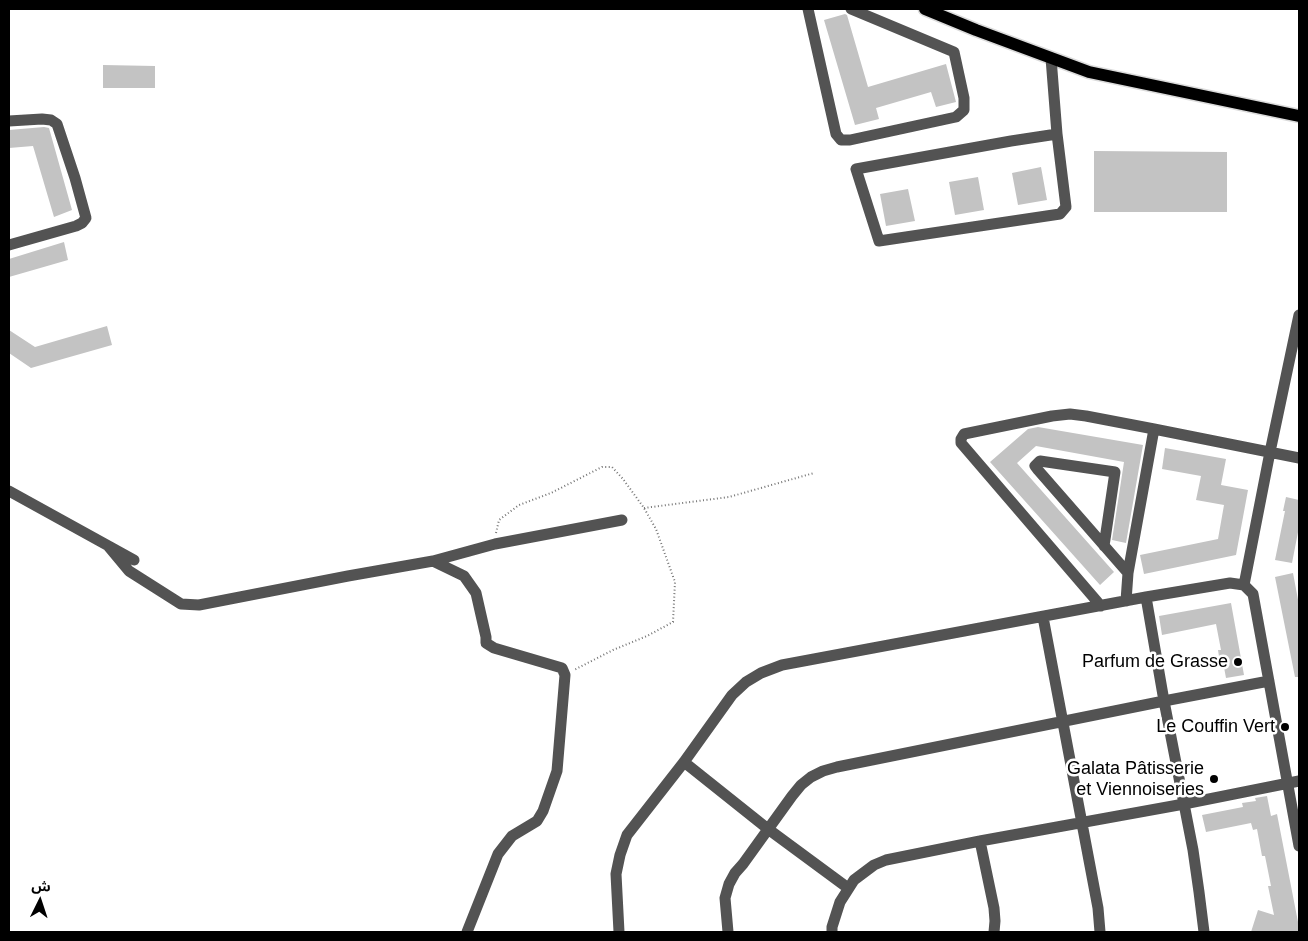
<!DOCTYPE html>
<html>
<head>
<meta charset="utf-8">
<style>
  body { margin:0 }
  #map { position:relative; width:1308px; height:941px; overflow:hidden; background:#fff; font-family:Helvetica,"Noto Sans Arabic",sans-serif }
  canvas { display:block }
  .frame { position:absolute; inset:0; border:10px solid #000; pointer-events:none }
  .north { position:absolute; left:15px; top:876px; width:50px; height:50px; -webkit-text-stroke:4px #fff; paint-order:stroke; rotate:4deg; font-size:14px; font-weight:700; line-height:20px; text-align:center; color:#000 }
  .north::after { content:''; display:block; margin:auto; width:18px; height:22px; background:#000; clip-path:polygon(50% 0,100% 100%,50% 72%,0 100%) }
</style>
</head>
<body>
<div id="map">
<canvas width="1308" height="941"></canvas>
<div class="frame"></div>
<div class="north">ش</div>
</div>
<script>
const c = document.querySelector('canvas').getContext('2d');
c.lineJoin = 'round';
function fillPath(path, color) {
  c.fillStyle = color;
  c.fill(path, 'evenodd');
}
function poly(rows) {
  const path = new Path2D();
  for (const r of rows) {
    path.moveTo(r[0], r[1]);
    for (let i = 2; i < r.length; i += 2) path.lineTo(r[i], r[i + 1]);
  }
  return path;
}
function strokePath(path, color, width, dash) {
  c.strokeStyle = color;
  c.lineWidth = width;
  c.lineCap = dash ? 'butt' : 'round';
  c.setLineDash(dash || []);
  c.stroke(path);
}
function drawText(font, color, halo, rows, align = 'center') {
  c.font = font + ' Helvetica,sans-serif';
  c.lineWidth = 5;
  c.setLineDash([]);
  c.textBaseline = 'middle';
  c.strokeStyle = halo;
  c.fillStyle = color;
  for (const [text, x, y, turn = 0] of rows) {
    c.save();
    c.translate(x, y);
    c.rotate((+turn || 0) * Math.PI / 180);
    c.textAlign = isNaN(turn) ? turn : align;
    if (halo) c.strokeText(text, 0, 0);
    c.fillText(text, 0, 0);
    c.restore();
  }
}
fillPath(poly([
  [845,14,847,15,868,87,946,64,956,102,936,107,931,92,876,108,879,119,855,125,824,20],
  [103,65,155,66,155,88,103,88],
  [44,127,49,128,72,210,54,217,33,146,9,148,9,130],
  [1094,151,1227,152,1227,212,1094,212],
  [1041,167,1047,200,1018,205,1012,173],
  [978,177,984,210,955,215,949,182],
  [908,189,915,221,886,226,880,194],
  [64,242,68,260,9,277,9,259],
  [107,326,112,345,31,368,9,353,9,330,35,347],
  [1038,427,1143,445,1126,543,1112,540,1124,462,1036,446,1017,463,1114,572,1100,585,990,462,1028,429],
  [1165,448,1226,459,1221,485,1248,490,1236,555,1144,574,1140,555,1218,539,1224,505,1196,500,1201,476,1162,469],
  [1286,497,1299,500,1299,527,1292,563,1275,560,1285,511,1283,511],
  [1293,573,1299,605,1299,677,1295,677,1275,577],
  [1231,603,1244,675,1226,678,1223,662,1220,663,1218,650,1221,650,1216,624,1162,635,1159,616],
  [1267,796,1271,816,1277,814,1298,922,1299,922,1299,932,1251,932,1258,910,1274,915,1268,886,1271,886,1265,856,1262,856,1257,829,1253,830,1251,823,1206,832,1202,815,1243,807,1242,803,1256,801,1255,798]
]), '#c3c3c3');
const major = poly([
  [925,9,976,30,1089,72,1299,116]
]);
strokePath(major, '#dbdbdb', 15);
strokePath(poly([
  [644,508,729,497,814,473],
  [496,533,499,520,519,505,551,493,602,467,612,467,623,479,644,508,656,529,675,582,673,622,647,636,613,650,574,670]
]), '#757575', 2, [1, 2.5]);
strokePath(poly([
  [808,9,836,134,841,140,850,140,956,117,964,110,964,98,954,52,851,9],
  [1051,58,1057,134,1058,142,1066,207,1060,214,879,241,856,169,1011,141,1057,134],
  [9,121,42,119,51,120,57,124,75,178,86,218,82,223,76,226,9,245],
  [9,491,134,560],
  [1104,546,1115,472,1040,461,1035,466,1038,470,1128,573],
  [109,547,129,571,181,604,199,605,348,576,433,561,464,576,476,593,486,637,486,643,494,648,562,668,565,675,557,771,543,811,537,821,512,836,498,854,467,932],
  [433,561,495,544,622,520],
  [1244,585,1270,452,1299,315],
  [1146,597,1164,701,1269,681],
  [1126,601,1128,573,1154,429],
  [1101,606,961,443,961,439,964,434,1052,416,1070,414,1086,416,1154,429,1299,458],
  [1043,617,1098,908,1100,932],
  [684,762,768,829,848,888],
  [980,841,994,908,995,921,994,932],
  [619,932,616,874,620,855,627,835,684,762,732,695,746,682,761,673,782,665,1146,597,1230,583,1244,585,1253,594,1299,846],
  [728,932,725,898,729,884,735,873,743,864,792,796,801,785,811,777,823,771,837,767,1164,701,1193,850,1199,892,1204,932],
  [832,932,832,927,840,902,854,880,874,865,886,860,980,841,1184,804,1299,781]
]), '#535353', 11);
strokePath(major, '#000', 12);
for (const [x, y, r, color] of [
  [1238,662,5,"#000"],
  [1285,727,5,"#000"],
  [1214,779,5,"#000"]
]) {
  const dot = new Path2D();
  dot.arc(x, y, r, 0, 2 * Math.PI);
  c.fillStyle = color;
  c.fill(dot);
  strokePath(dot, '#fff', 2);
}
drawText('18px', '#000', '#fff', [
  ["Parfum de Grasse",1228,662],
  ["Le Couffin Vert",1275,727],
  ["Galata Pâtisserie",1204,769],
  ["et Viennoiseries",1204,790]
], 'right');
</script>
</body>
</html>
